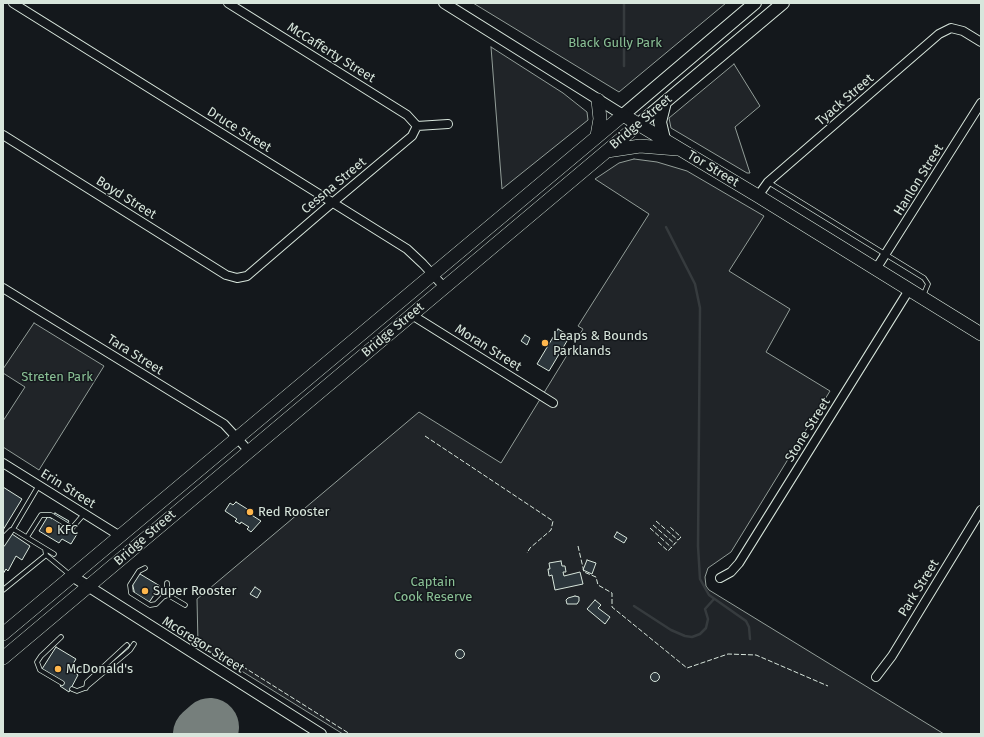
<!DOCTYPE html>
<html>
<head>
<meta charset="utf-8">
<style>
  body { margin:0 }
  #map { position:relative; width:984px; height:737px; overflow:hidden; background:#14181c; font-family:"Fira Sans",sans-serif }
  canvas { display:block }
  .frame { position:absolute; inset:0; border:4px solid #d8e6dc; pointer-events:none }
</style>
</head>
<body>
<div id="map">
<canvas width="984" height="737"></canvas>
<div class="frame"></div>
</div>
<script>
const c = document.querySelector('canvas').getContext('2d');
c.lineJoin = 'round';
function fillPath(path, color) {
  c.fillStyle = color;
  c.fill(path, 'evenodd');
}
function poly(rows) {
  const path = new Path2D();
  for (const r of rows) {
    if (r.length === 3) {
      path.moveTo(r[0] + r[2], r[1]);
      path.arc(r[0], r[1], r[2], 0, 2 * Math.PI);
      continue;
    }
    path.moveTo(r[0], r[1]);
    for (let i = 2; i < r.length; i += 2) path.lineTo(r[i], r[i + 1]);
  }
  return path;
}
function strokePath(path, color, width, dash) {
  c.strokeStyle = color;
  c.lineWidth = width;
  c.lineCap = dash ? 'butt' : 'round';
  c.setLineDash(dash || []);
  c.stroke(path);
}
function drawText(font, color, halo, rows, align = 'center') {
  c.font = font + ' "Fira Sans",sans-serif';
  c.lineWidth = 3;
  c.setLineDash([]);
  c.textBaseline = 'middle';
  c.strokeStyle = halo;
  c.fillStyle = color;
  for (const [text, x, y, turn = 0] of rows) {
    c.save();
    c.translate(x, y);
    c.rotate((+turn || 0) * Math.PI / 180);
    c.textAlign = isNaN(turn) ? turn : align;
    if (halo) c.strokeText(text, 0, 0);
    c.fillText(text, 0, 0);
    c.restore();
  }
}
const green = poly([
  [473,3,726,3,619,92,473,3],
  [491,47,563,93,587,112,588,120,502,189,491,47],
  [734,64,760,106,735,127,750,173,747,173,671,128,669,118,734,64],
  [634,159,657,162,687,171,764,216,729,271,790,309,766,352,830,391,731,552,708,568,705,577,706,586,709,590,944,734,343,734,198,644,197,599,419,412,501,463,583,329,578,326,649,214,595,179,619,163,634,159],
  [34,323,104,366,39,470,3,447,3,421,25,387,3,373,3,369,34,323]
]);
fillPath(green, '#202428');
strokePath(green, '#939e99', 1);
strokePath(poly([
  [624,3,624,66],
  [666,227,695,284,700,308,698,546,700,579,709,595,746,621,749,627,750,639],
  [634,606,671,630,685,636,692,637,700,634,706,628,708,619,705,609,714,599]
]), '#363b3e', 2.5);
strokePath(poly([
  [202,734,210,727]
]), '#767f7c', 58);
const building = poly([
  [558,329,570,336,549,371,537,364,558,329],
  [525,335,530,338,527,345,521,341,525,335],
  [3,487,22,499,3,530,3,487],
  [236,502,252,512,250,514,261,521,251,532,247,529,249,527,241,522,240,524,235,521,237,519,225,511,230,503,233,505,236,502],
  [55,513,69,521,65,527,77,534,71,544,62,539,59,543,39,531,48,516,52,519,55,513],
  [9,532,30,546,22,560,16,556,8,571,6,569,3,574,3,542,9,532],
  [617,532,627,538,624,543,614,537,617,532],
  [587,560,596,563,592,574,583,570,587,560],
  [561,561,562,566,565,566,566,572,563,572,564,576,580,572,583,584,555,590,552,575,549,576,548,569,550,569,549,563,561,561],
  [140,574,160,586,148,604,135,595,132,582,140,574],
  [255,587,261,591,257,598,250,594,255,587],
  [575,596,579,597,579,601,577,604,567,604,566,600,568,598,575,596],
  [595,600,601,605,598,608,610,617,605,624,587,609,595,600],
  [56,647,76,659,71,667,75,669,74,672,78,675,69,692,60,686,63,682,42,669,56,647],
  [460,654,4.5],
  [655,677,4.5]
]);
fillPath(building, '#2c363c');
strokePath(building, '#d8e6dc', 1);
const service = poly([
  [768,182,924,278,928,284,923,296],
  [39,485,13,529,54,554],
  [27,537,41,515,51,515,72,528,84,514],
  [3,538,11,530],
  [3,544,13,529],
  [46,555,70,575],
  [145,568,139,571,130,585,131,593,150,605,156,604,163,597,168,595,185,605],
  [3,590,46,555,45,549],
  [163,596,167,588,167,583],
  [61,637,41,656,37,662,40,670,62,683],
  [86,688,87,682,127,645],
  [72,689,77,691,85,688,130,650,134,644]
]);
const minor = poly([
  [13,3,407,249,423,264,444,287],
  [228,3,407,115,417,126],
  [417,126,448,124],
  [3,135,226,275,237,278,247,276,325,209,412,136,417,126],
  [758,196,768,182,939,34,951,28,963,31,981,42],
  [876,269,981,103],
  [3,288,224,424,249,451],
  [412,315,553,403],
  [3,463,120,536],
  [720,578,731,572,739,563,909,290],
  [876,677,892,656,981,510]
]);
const tertiary = poly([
  [444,3,623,115],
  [72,576,321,734]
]);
const primary = poly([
  [623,115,755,3],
  [639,124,783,3],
  [664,139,660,122,665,102]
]);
const trunk = poly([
  [597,136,600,119,598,100],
  [607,151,640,146,677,149],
  [3,634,623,115,758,196,981,334],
  [3,658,639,124]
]);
strokePath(service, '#d8e6dc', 5.5);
strokePath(minor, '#d8e6dc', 10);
strokePath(tertiary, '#d8e6dc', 12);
strokePath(primary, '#d8e6dc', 14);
strokePath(trunk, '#d8e6dc', 14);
strokePath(service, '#14181c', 4);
strokePath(minor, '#14181c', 8);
strokePath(tertiary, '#14181c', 10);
strokePath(primary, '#14181c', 12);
strokePath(trunk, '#14181c', 13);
strokePath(poly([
  [425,436,553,521,551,530,530,548,527,553],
  [656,521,678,540],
  [653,525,675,544],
  [650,528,672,548],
  [658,542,668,551,681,537,670,527],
  [578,546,584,572,596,577,598,585,612,593,612,607,687,668,728,654,756,655,828,686],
  [200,647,221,658,226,656,350,734]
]), '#d8e6dc', 1, [5, 2]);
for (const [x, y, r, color] of [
  [545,343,4,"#ffb74d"],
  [250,512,4,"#ffb74d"],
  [49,530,4,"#ffb74d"],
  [145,591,4,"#ffb74d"],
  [58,669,4,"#ffb74d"]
]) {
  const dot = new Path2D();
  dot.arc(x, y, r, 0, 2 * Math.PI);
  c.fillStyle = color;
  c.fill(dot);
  strokePath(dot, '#14181c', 1.5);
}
drawText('13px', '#8ac095', '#14181c', [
  ["Black Gully Park",615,43],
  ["Streten Park",57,377],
  ["Captain",433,582],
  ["Cook Reserve",433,597]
]);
drawText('13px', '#d8e6dc', '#14181c', [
  ["McCafferty Street",331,53,32],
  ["Tyack Street",845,100,-41],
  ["Bridge Street",641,122,-40],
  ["Druce Street",239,130,32],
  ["Tor Street",713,169,31],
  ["Hanlon Street",919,180,-58],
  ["Cessna Street",334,186,-40],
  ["Boyd Street",126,198,32],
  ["Bridge Street",393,330,-40],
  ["Moran Street",488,348,32],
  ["Tara Street",135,355,32],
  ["Stone Street",808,430,-58],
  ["Erin Street",68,489,32],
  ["Bridge Street",145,538,-41],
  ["Park Street",919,588,-58],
  ["McGregor Street",203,645,32]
]);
drawText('13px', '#d8e6dc', '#14181c', [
  ["Leaps & Bounds",553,336],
  ["Parklands",553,351],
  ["Red Rooster",258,512],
  ["KFC",57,530],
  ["Super Rooster",153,591],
  ["McDonald's",66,669]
], 'left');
</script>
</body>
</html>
